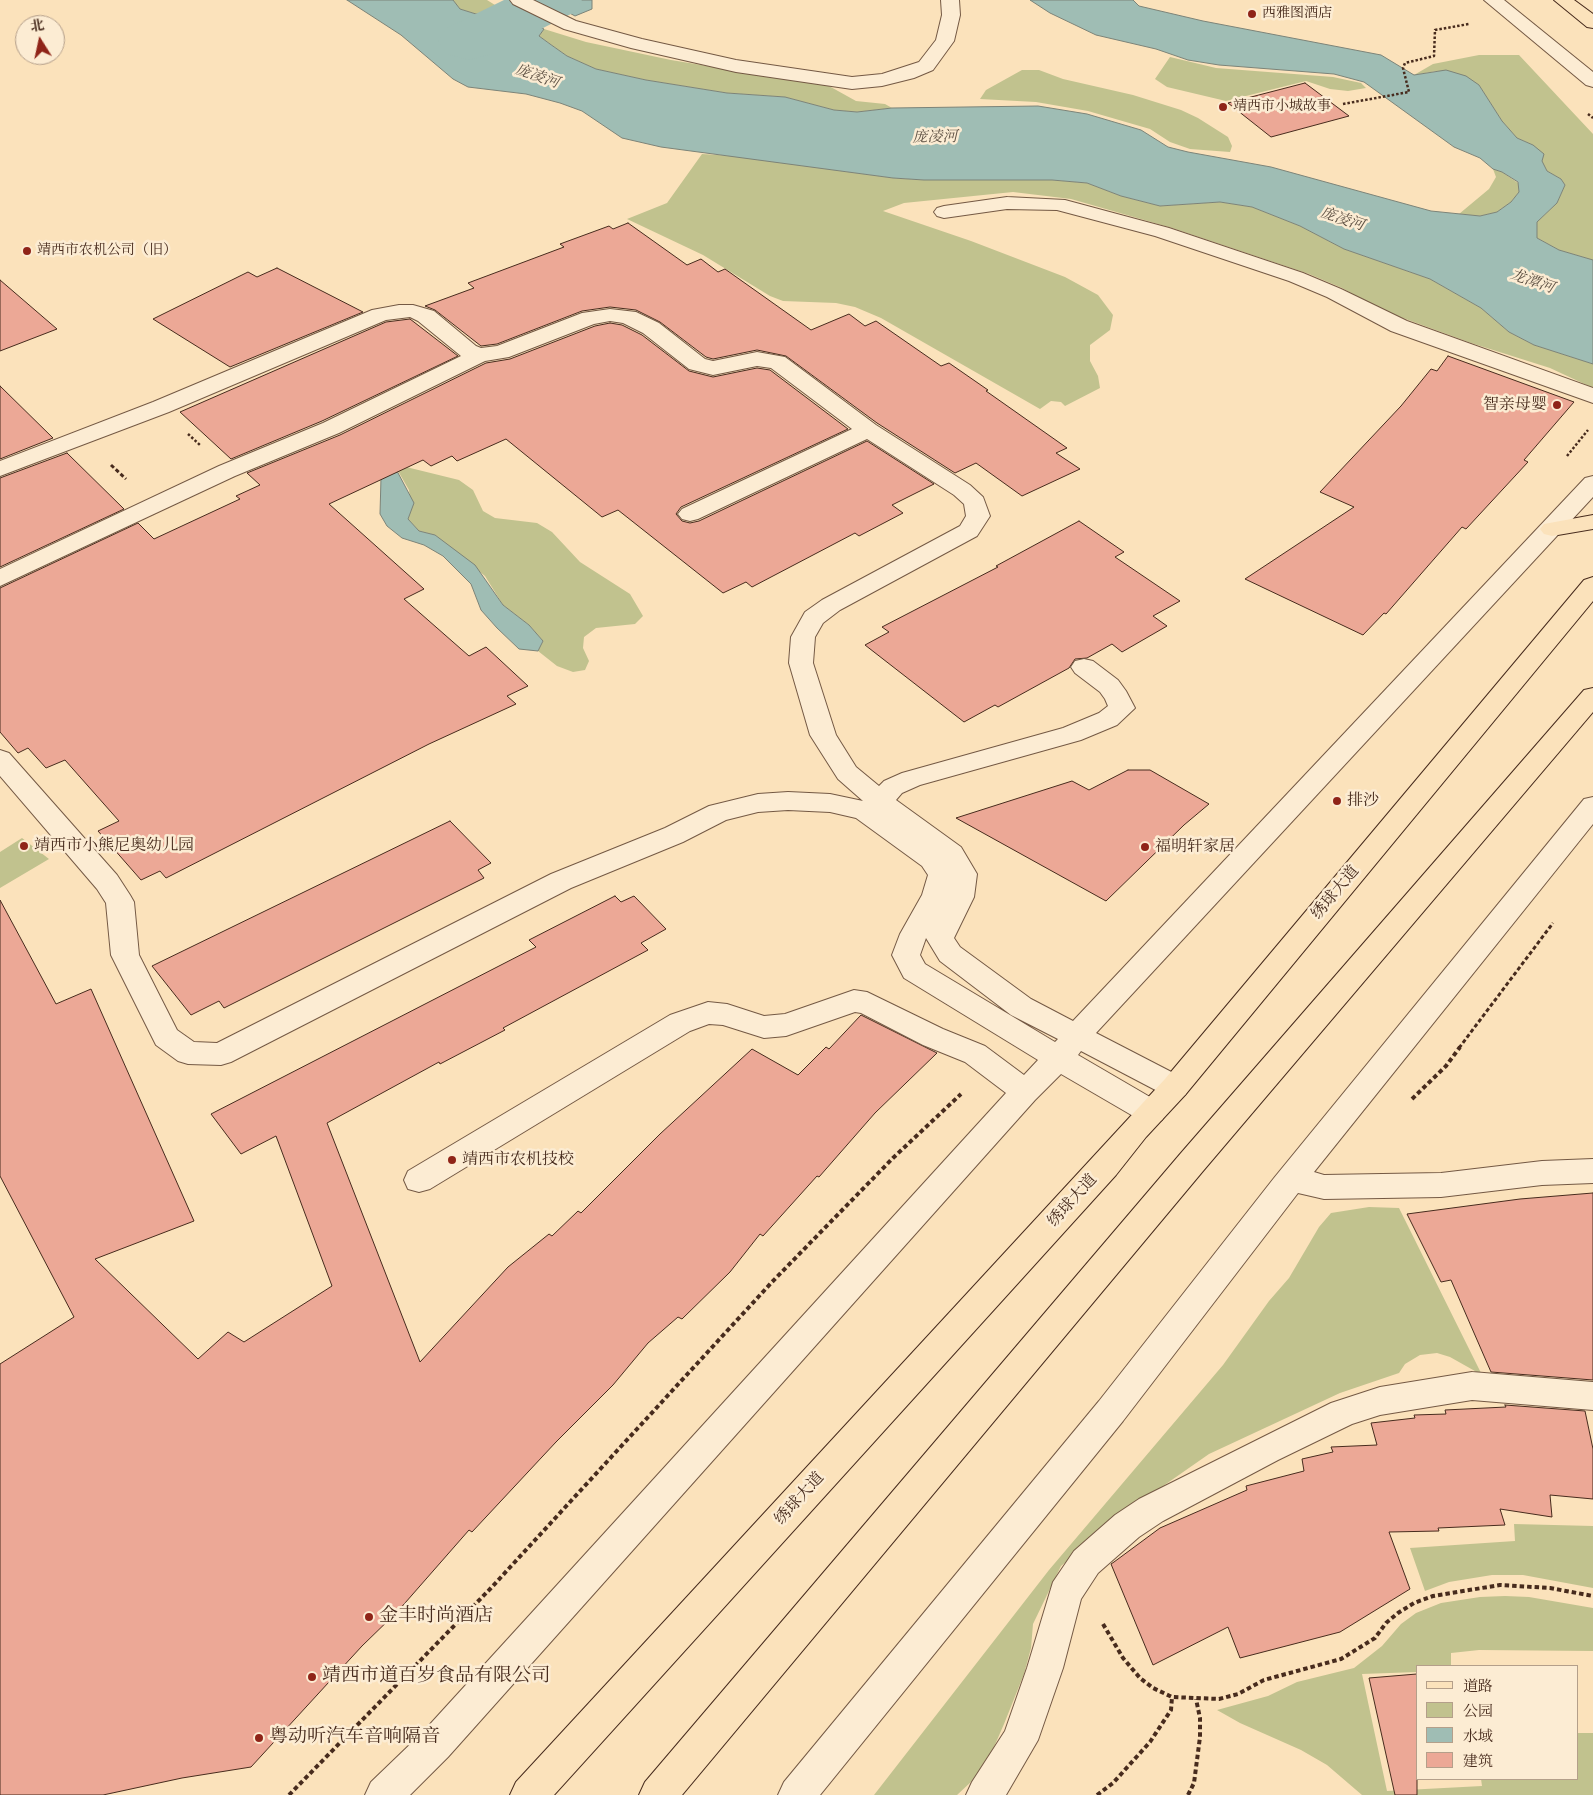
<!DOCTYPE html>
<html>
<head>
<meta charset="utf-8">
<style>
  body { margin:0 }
  #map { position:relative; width:1593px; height:1795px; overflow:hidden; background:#fbe2bb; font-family:Cardo,"Noto Serif SC",serif }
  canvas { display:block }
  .legend { position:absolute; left:1416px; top:1665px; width:162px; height:115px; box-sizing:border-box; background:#fcecd3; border:1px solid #b49f8a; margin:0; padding:6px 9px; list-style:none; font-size:15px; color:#472b1d }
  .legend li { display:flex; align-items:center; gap:10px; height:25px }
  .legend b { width:25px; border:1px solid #b49f8a }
  .north { position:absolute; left:15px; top:15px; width:50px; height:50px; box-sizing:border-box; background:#fcecd3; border:1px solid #b49f8a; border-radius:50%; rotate:350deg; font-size:14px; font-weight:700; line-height:20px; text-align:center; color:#472b1d }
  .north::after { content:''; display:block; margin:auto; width:18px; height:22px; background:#8f2418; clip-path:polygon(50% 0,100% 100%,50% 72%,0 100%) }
</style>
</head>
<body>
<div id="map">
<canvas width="1593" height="1795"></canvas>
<ul class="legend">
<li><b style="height:6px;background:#fbe2bb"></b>道路</li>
<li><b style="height:14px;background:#c1c28e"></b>公园</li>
<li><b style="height:14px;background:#9fbdb4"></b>水域</li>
<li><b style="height:14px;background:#eca896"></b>建筑</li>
</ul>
<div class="north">北</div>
</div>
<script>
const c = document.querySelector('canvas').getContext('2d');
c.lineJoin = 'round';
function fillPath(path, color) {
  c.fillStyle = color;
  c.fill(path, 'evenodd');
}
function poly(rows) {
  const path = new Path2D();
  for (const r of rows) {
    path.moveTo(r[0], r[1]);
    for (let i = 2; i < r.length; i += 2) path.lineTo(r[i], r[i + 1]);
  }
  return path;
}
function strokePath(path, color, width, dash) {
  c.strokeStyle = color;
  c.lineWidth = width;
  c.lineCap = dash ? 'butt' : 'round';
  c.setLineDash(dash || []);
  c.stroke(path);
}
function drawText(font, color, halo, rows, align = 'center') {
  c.font = font + ' Cardo,"Noto Serif SC",serif';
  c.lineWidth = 5;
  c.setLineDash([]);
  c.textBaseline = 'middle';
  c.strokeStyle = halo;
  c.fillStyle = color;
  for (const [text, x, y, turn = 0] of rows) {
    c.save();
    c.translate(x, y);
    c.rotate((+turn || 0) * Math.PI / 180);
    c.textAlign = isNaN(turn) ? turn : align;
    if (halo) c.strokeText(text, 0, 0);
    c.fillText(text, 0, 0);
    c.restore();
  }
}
fillPath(poly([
  [453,0,487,0,503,10,490,14,476,14,460,9],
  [544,29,586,42,671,60,829,86,856,101,885,104,892,108,857,112,834,110,785,97,727,93,646,80,596,69,567,56,539,36],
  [1479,55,1519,55,1593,134,1593,260,1559,250,1537,238,1537,222,1557,203,1565,185,1561,179,1547,171,1533,145,1517,138,1502,121,1479,85,1437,71,1414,75,1433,64],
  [1170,57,1216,68,1333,77,1361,83,1366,88,1348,91,1330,89,1306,81,1226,101,1167,87,1155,79],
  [1022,70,1039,70,1063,79,1133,95,1181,110,1198,118,1228,137,1232,146,1230,152,1190,149,1170,142,1150,129,1088,111,1036,102,980,99,986,90],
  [702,154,735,156,893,178,924,180,1052,180,1087,183,1121,196,1160,206,1220,202,1252,207,1300,226,1344,249,1430,279,1481,308,1509,332,1534,345,1593,364,1593,388,1550,368,1471,343,1381,310,1342,288,1309,274,1172,228,1071,199,1013,192,904,203,883,211,971,241,1065,277,1098,295,1113,315,1110,330,1090,345,1090,361,1098,376,1100,388,1065,406,1061,402,1051,401,1040,409,881,318,855,307,836,303,783,301,770,296,703,255,627,219,667,203],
  [1493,169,1502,172,1518,183,1519,192,1511,202,1497,212,1480,216,1459,214,1489,189,1496,177],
  [394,464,459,480,473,490,483,511,495,518,537,523,552,532,580,562,630,594,643,616,635,624,596,628,584,637,583,648,589,661,585,670,573,672,557,666,538,651,543,641,529,625,503,605,485,576,435,535,419,531,408,519,411,509,409,490],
  [22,838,49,859,0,888,0,852],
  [1369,1207,1399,1208,1482,1375,1450,1357,1437,1353,1420,1355,1405,1364,1399,1373,1340,1393,1209,1454,1133,1507,1061,1566,1033,1624,1031,1648,1024,1674,1004,1724,994,1747,972,1781,957,1795,874,1795,1049,1570,1223,1365,1269,1301,1289,1278,1319,1227,1331,1213],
  [1514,1524,1593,1526,1593,1588,1523,1575,1492,1575,1449,1582,1425,1591,1410,1548,1515,1541],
  [1505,1596,1529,1597,1593,1608,1593,1651,1479,1650,1451,1653,1451,1666,1417,1666,1417,1672,1362,1674,1387,1791,1482,1786,1481,1779,1577,1779,1577,1733,1593,1733,1593,1795,1362,1795,1327,1765,1301,1750,1240,1723,1217,1710,1268,1696,1297,1682,1354,1668,1382,1646,1401,1624,1416,1613,1441,1603,1480,1597]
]), '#c1c28e');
const water = poly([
  [347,0,453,0,460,9,476,14,490,14,503,10,544,29,539,36,550,44,567,56,596,69,646,80,727,93,785,97,834,110,857,112,892,108,1038,106,1087,114,1141,130,1168,147,1188,152,1271,167,1431,211,1480,216,1497,212,1511,202,1519,192,1518,182,1502,172,1493,169,1480,158,1454,147,1364,82,1334,74,1219,65,1188,60,1156,49,1096,35,1050,13,1030,0,1133,0,1139,6,1203,21,1381,55,1414,75,1446,70,1466,76,1479,85,1502,121,1517,138,1533,145,1544,154,1542,161,1547,171,1561,179,1565,185,1557,203,1537,222,1537,238,1559,250,1593,260,1593,364,1534,345,1509,332,1481,308,1430,279,1344,249,1300,226,1252,207,1220,202,1160,206,1121,196,1087,183,1052,180,924,180,893,178,661,147,622,138,582,111,560,103,526,94,468,87,453,79,401,35,347,0],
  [546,0,592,0,592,9,575,16,546,0],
  [397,471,414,503,408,519,419,531,435,535,475,565,503,605,529,625,543,641,538,651,519,649,497,628,481,610,471,584,443,556,424,545,402,538,387,526,380,514,381,478,397,471]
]);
fillPath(water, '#9fbdb4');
strokePath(water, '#7c8378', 1);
fillPath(poly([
  [504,0,582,0,573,13,491,54,469,60,447,54,438,41,447,28,504,0]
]), '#9fbdb4');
const building = poly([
  [1305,83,1349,116,1271,137,1228,103,1305,83],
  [628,223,687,265,701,259,718,272,725,269,811,330,849,314,865,326,876,321,941,366,949,363,988,390,986,391,1067,448,1056,453,1080,469,1022,496,976,463,955,473,877,423,786,356,757,350,713,359,706,357,660,322,636,310,610,307,582,311,497,344,481,346,435,310,425,306,474,288,468,283,564,247,560,244,609,226,613,229,628,223],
  [277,268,363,312,230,367,153,319,248,272,257,277,277,268],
  [0,280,57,329,0,351,0,280],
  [410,319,458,356,322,421,231,459,180,412,386,322,410,319],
  [610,323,622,325,642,335,689,371,713,377,757,368,770,370,848,429,681,507,676,514,682,521,690,523,699,521,867,441,934,484,892,505,903,513,859,536,855,533,752,587,746,582,723,593,618,510,602,517,506,439,457,461,452,456,431,466,423,460,329,504,424,589,404,599,469,656,486,647,528,686,507,696,516,704,429,744,166,878,160,871,141,880,98,831,119,821,65,760,46,768,28,748,18,753,0,732,0,588,138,523,154,539,240,499,236,496,260,485,247,473,340,435,486,363,510,359,595,326,610,323],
  [1448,356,1574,402,1524,460,1528,462,1466,529,1462,527,1386,614,1384,613,1363,635,1245,579,1354,507,1320,492,1401,406,1431,369,1437,371,1448,356],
  [0,386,53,438,0,459,0,386],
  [67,453,124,509,0,567,0,478,67,453],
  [1079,521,1124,552,1115,557,1180,601,1153,616,1167,626,1122,652,1112,644,1087,658,1075,659,1069,668,998,707,995,705,964,722,865,645,889,632,882,627,998,567,996,566,1079,521],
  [1128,770,1150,770,1209,804,1184,825,1106,901,956,818,1072,781,1089,790,1128,770],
  [450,821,491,863,478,870,484,878,224,1008,219,1001,191,1015,152,966,450,821],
  [615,896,621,902,634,896,666,929,641,943,648,950,503,1028,505,1030,440,1064,439,1062,327,1123,420,1362,508,1267,549,1234,552,1236,578,1211,581,1213,660,1134,752,1049,798,1075,826,1047,829,1049,861,1015,937,1053,875,1113,819,1177,817,1176,763,1236,760,1234,730,1272,682,1319,678,1317,648,1343,613,1385,556,1442,472,1532,469,1530,398,1611,362,1646,251,1767,182,1778,103,1795,0,1795,0,1364,74,1317,0,1176,0,900,56,1004,91,989,194,1221,95,1259,198,1359,228,1332,244,1342,332,1286,276,1136,241,1154,211,1114,536,947,529,940,615,896],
  [1593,1193,1593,1380,1491,1372,1451,1280,1441,1282,1407,1214,1520,1199,1593,1193],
  [1505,1405,1585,1411,1593,1449,1593,1499,1550,1495,1552,1517,1500,1509,1505,1525,1438,1528,1439,1531,1389,1532,1410,1589,1340,1632,1240,1658,1228,1627,1153,1665,1111,1564,1114,1562,1160,1528,1247,1490,1246,1486,1304,1471,1302,1459,1333,1452,1331,1447,1377,1445,1371,1423,1415,1418,1414,1415,1446,1414,1445,1410,1506,1407,1505,1405],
  [1417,1674,1417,1795,1395,1795,1369,1678,1417,1674]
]);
fillPath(building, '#eca896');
strokePath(building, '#472b1d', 1);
const minor = poly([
  [510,0,533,0,576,21,642,39,736,60,852,77,882,74,919,62,936,40,942,15,941,0,959,0,960,15,954,41,933,70,914,78,882,86,852,89,736,72,631,48,564,29,513,4,510,0],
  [1484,0,1504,0,1593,72,1593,87,1586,85,1484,0],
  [1007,197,1065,200,1169,228,1303,273,1341,289,1407,321,1593,388,1593,403,1391,331,1327,297,1289,281,1155,236,1057,210,1007,209,944,218,937,216,934,212,937,208,944,206,1007,197],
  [399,305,413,305,434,311,476,346,481,348,497,346,582,313,610,309,636,312,659,323,705,359,713,361,757,352,785,357,876,425,970,485,983,497,990,516,977,536,840,610,823,623,815,637,813,663,836,735,856,767,879,786,884,781,902,773,1063,728,1099,713,1108,706,1105,699,1100,692,1075,673,1071,667,1075,661,1084,659,1093,661,1118,680,1126,691,1135,708,1117,725,1081,740,920,785,902,793,896,800,961,847,977,874,974,897,954,938,960,947,1031,999,1073,1021,1585,478,1593,476,1593,497,1096,1033,1185,1079,1190,1087,1185,1095,1175,1098,1165,1095,1081,1051,1078,1055,1162,1104,1166,1112,1162,1120,1151,1124,1140,1120,1061,1074,1035,1100,448,1757,410,1795,365,1795,371,1782,422,1733,1006,1093,965,1062,923,1045,861,1013,855,1012,786,1036,764,1038,723,1025,709,1024,690,1031,430,1189,419,1192,408,1189,404,1180,408,1171,670,1015,708,1002,727,1004,764,1016,785,1014,854,990,867,992,943,1029,985,1046,1024,1075,1038,1060,904,978,892,955,900,934,922,895,928,875,922,866,856,818,830,812,788,810,758,812,726,820,683,842,571,888,231,1062,221,1065,188,1064,178,1061,156,1045,111,955,106,903,97,889,0,776,0,750,9,753,117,875,130,895,134,902,139,955,177,1030,194,1042,217,1043,551,874,665,828,709,806,758,794,788,792,830,794,863,801,838,779,810,735,789,663,791,637,805,612,822,600,960,526,966,516,964,504,954,495,867,439,698,519,690,521,682,519,678,514,682,509,852,429,771,368,757,366,713,375,689,369,643,333,623,323,610,321,594,324,509,357,485,361,339,433,235,476,0,586,0,569,219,466,323,423,461,356,418,321,410,317,386,320,169,412,0,476,0,461,153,402,372,310,399,305],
  [926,938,940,961,1011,1015,1058,1039,1055,1042,925,964,920,955,926,938],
  [1593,797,1593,824,1314,1172,1324,1175,1441,1173,1542,1161,1593,1159,1593,1183,1542,1185,1441,1197,1324,1199,1298,1193,1123,1421,820,1795,778,1795,784,1782,1099,1401,1274,1178,1584,799,1593,797],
  [1472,1372,1593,1382,1593,1410,1472,1400,1380,1415,1352,1424,1278,1460,1163,1521,1139,1537,1098,1573,1081,1599,1063,1668,1038,1740,1006,1795,966,1795,972,1782,1005,1731,1027,1668,1053,1582,1074,1551,1115,1515,1139,1499,1331,1403,1380,1387,1472,1372]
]);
const major = poly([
  [1554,0,1574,0,1593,14,1593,28,1587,27,1554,0],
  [1593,515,1593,529,1552,536,1544,534,1540,529,1544,524,1593,515],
  [1593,577,1593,601,1185,1095,1146,1137,1116,1175,554,1795,510,1795,516,1782,1165,1079,1584,580,1593,577],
  [1593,688,1593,712,1203,1171,682,1795,639,1795,645,1782,1181,1153,1584,690,1593,688]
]);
strokePath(minor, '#745944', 2);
strokePath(major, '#472b1d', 2);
strokePath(poly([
  [1343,104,1409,92,1403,68,1405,63,1434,56,1435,30,1469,24],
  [1588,114,1593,118],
  [188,434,200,445],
  [1567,456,1588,430]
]), '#472b1d', 2.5, [2.5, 2]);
strokePath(poly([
  [111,465,126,479],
  [1459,1048,1553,923]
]), '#472b1d', 3, [4, 2.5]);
strokePath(poly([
  [1412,1099,1446,1066,1460,1047],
  [1103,1624,1123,1658,1140,1678,1153,1688,1172,1697,1219,1699,1238,1694,1264,1680,1341,1659,1375,1638,1386,1623,1398,1613,1414,1603,1433,1596,1500,1585,1550,1588,1593,1596],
  [289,1795,491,1588,772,1282,893,1158,961,1094],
  [1097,1795,1113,1783,1150,1742,1171,1710,1172,1697],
  [1188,1795,1194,1783,1200,1737,1200,1718,1196,1699]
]), '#472b1d', 4, [4.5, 3]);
fillPath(minor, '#fcecd3');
fillPath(major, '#fbe2bb');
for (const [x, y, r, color] of [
  [1252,14,5,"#8f2418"],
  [1223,107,5,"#8f2418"],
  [27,251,5,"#8f2418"],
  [1557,405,5,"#8f2418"],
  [1337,801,5,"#8f2418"],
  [24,846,5,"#8f2418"],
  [1145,847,5,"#8f2418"],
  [452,1160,5,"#8f2418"],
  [369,1617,5,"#8f2418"],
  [312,1677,5,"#8f2418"],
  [259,1738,5,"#8f2418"]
]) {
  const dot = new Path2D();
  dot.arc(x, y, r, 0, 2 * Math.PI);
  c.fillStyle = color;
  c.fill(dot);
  strokePath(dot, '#fcecd3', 2);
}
drawText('14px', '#472b1d', '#fcecd3', [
  ["西雅图酒店",1262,14],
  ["靖西市小城故事",1233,107],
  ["靖西市农机公司（旧）",37,251]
], 'left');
drawText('italic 15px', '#5d5043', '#fcecd3', [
  ["庞凌河",537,77,19],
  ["庞凌河",935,138,-1],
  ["庞凌河",1342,220,18],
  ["龙潭河",1532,282,19]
]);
drawText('16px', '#472b1d', '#fcecd3', [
  ["智亲母婴",1547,405,"right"],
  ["排沙",1347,801],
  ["靖西市小熊尼奥幼儿园",34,846],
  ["福明轩家居",1155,847],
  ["靖西市农机技校",462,1160]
], 'left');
drawText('16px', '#472b1d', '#fcecd3', [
  ["绣球大道",1336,893,-50],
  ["绣球大道",1073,1201,-48],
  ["绣球大道",800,1499,-48]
]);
drawText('19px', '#472b1d', '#fcecd3', [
  ["金丰时尚酒店",379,1617],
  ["靖西市道百岁食品有限公司",322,1677],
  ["粤动听汽车音响隔音",269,1738]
], 'left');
</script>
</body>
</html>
